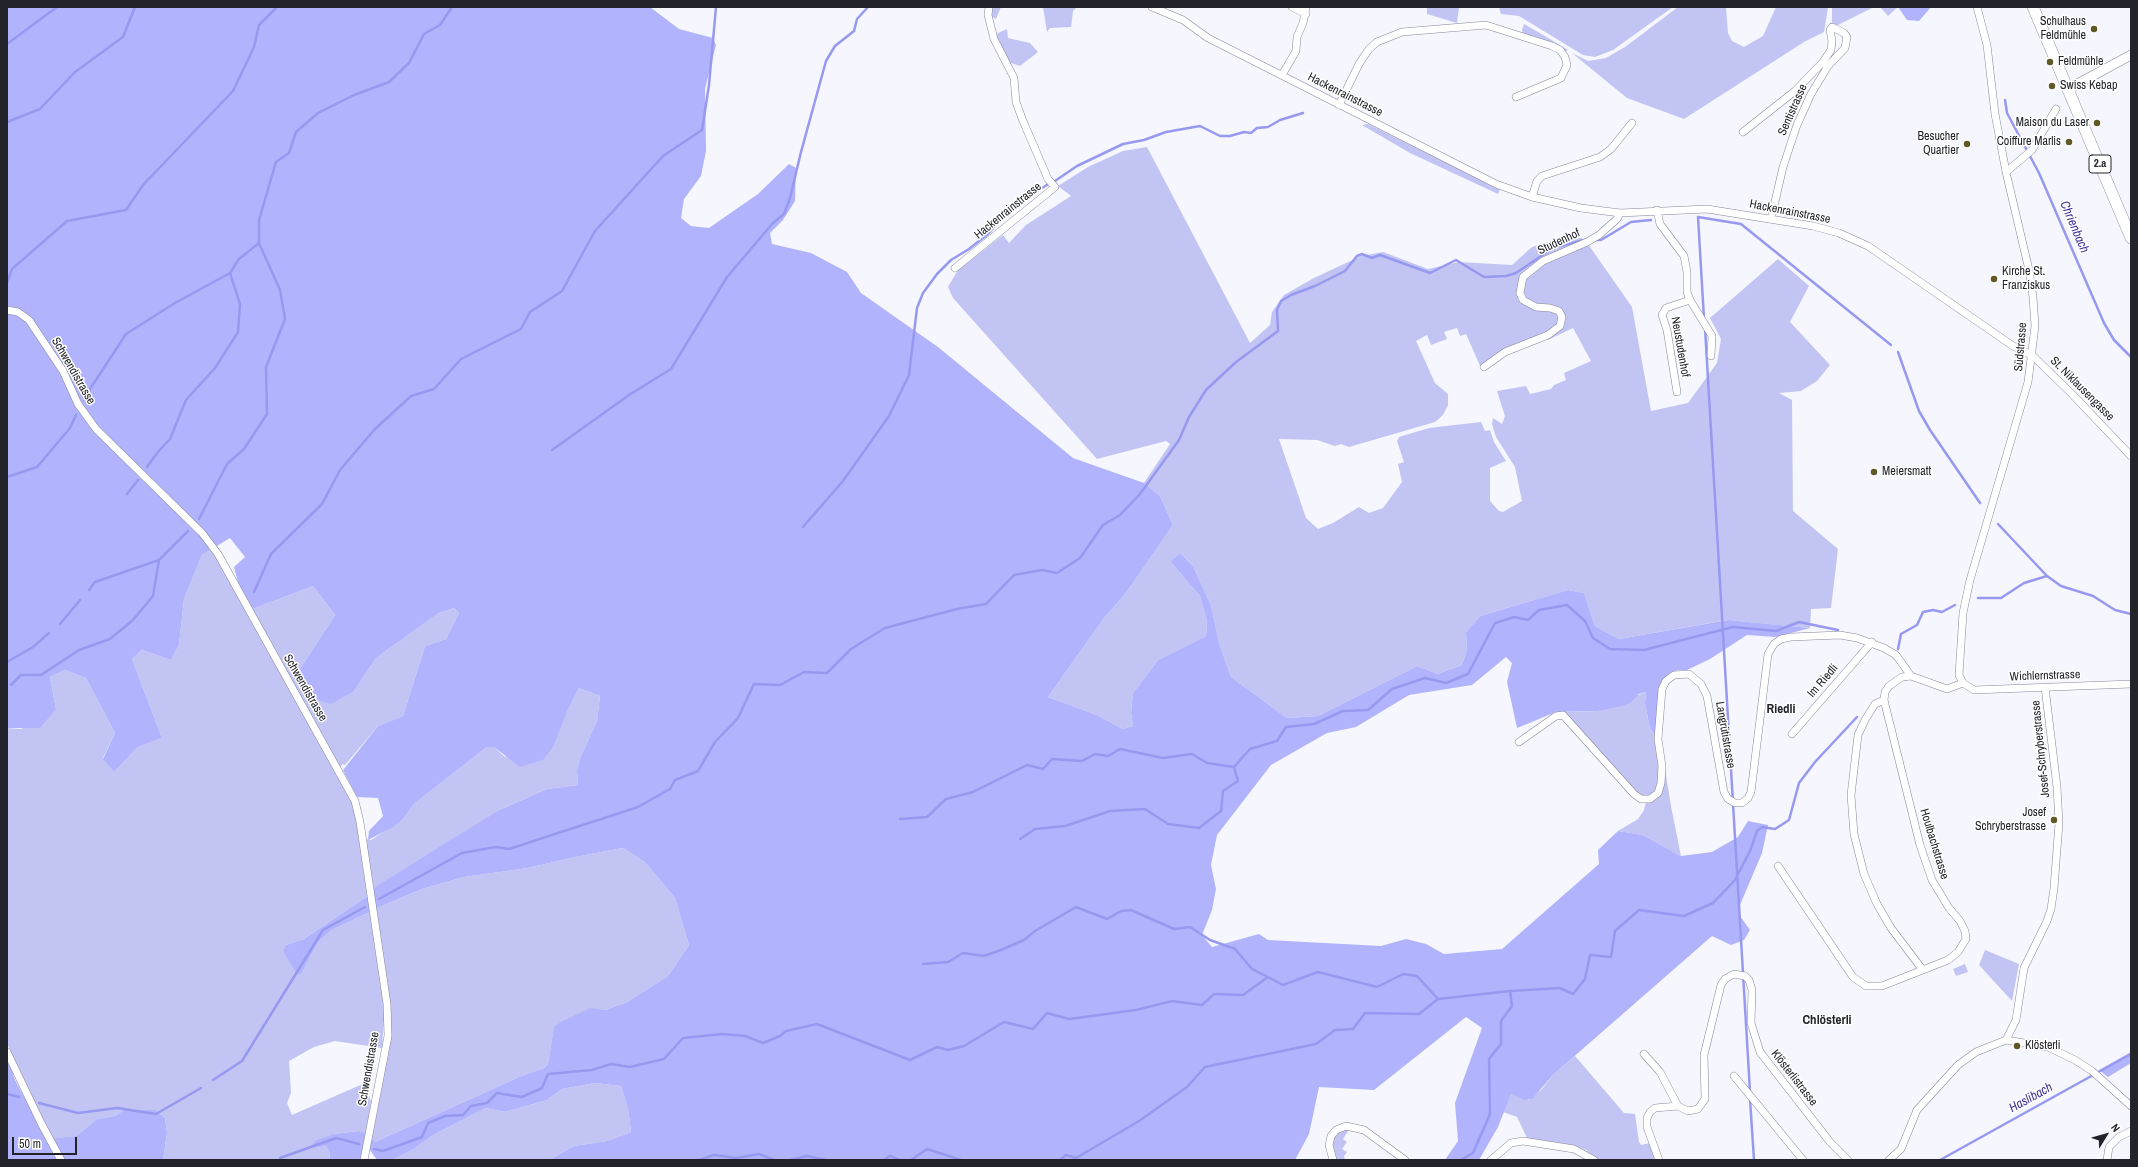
<!DOCTYPE html>
<html>
<head>
<meta charset="utf-8">
<style>
  body { margin:0 }
  #map { position:relative; width:2138px; height:1167px; overflow:hidden; background:#f5f6fe; font-family:"Archivo Narrow",sans-serif }
  canvas { display:block }
  .frame { position:absolute; inset:0; border:8px solid #23242b; pointer-events:none }
  .north { position:absolute; left:2086px; top:1115px; width:40px; height:40px; -webkit-text-stroke:3px #fff; paint-order:stroke; rotate:53deg; font-size:11px; font-weight:700; line-height:16px; text-align:center; color:#23242b }
  .north::after { content:''; display:block; margin:auto; width:14px; height:18px; background:#23242b; clip-path:polygon(50% 0,100% 100%,50% 72%,0 100%) }
  .scale { position:absolute; left:12px; top:1137px; width:65px; height:18px; box-sizing:border-box; border:2px solid #23242b; border-top:0; padding-left:5px; font-size:12px; line-height:14px; white-space:nowrap; color:#23242b; -webkit-text-stroke:3px #fff; paint-order:stroke }
</style>
</head>
<body>
<div id="map">
<canvas width="2138" height="1167"></canvas>
<div class="frame"></div>
<div class="north">N</div>
<div class="scale">50 m</div>
</div>
<script>
const c = document.querySelector('canvas').getContext('2d');
c.lineJoin = 'round';
function fillPath(path, color) {
  c.fillStyle = color;
  c.fill(path, 'evenodd');
}
function poly(rows) {
  const path = new Path2D();
  for (const r of rows) {
    path.moveTo(r[0], r[1]);
    for (let i = 2; i < r.length; i += 2) path.lineTo(r[i], r[i + 1]);
  }
  return path;
}
function strokePath(path, color, width, dash) {
  c.strokeStyle = color;
  c.lineWidth = width;
  c.lineCap = dash ? 'butt' : 'round';
  c.setLineDash(dash || []);
  c.stroke(path);
}
function drawText(font, color, halo, rows, align = 'center') {
  c.font = font + ' "Archivo Narrow",sans-serif';
  c.lineWidth = 3;
  c.setLineDash([]);
  c.textBaseline = 'middle';
  c.strokeStyle = halo;
  c.fillStyle = color;
  for (const [text, x, y, turn = 0] of rows) {
    c.save();
    c.translate(x, y);
    c.rotate((+turn || 0) * Math.PI / 180);
    c.textAlign = isNaN(turn) ? turn : align;
    if (halo) c.strokeText(text, 0, 0);
    c.fillText(text, 0, 0);
    c.restore();
  }
}
fillPath(poly([
  [991,7,1001,7,996,19,991,16],
  [1043,7,1077,7,1073,11,1071,27,1050,28,1047,32],
  [1427,7,1459,7,1457,23,1427,14],
  [1499,7,1673,7,1613,50,1595,57,1583,55,1519,16,1501,14],
  [1678,7,1726,7,1728,33,1732,41,1744,47,1763,36,1776,7,1828,7,1824,32,1804,42,1684,119,1627,98,1572,53,1588,61,1606,58,1625,47],
  [1832,7,1874,7,1836,26,1832,22],
  [1880,7,1898,7,1888,16],
  [1524,24,1545,36,1568,50,1565,52,1523,33,1522,30],
  [1007,29,1008,38,1030,43,1038,52,1020,66,1008,62,996,37,998,33],
  [1368,124,1500,189,1498,194,1410,153,1362,125],
  [1147,147,1250,343,1270,325,1272,312,1284,295,1314,278,1361,256,1383,252,1428,269,1459,262,1512,265,1532,247,1552,241,1581,238,1585,241,1544,259,1525,272,1518,283,1519,297,1525,305,1535,309,1550,310,1559,316,1559,323,1550,331,1500,353,1481,368,1466,334,1460,336,1457,328,1444,332,1447,339,1431,345,1427,335,1416,341,1435,383,1448,394,1448,405,1443,415,1435,422,1349,447,1341,444,1335,446,1317,440,1279,439,1306,518,1318,529,1333,523,1359,507,1369,513,1383,508,1402,482,1398,464,1404,462,1397,441,1399,437,1429,428,1481,422,1485,431,1490,430,1494,442,1506,461,1490,468,1490,501,1499,511,1503,512,1522,501,1515,467,1496,437,1492,424,1493,418,1502,424,1505,416,1497,391,1526,386,1530,394,1551,389,1554,385,1566,380,1564,373,1591,361,1573,328,1548,340,1546,338,1563,325,1565,317,1562,311,1555,306,1535,305,1527,300,1523,295,1522,289,1526,278,1545,263,1588,244,1632,307,1651,411,1688,403,1717,363,1721,339,1710,318,1778,259,1809,286,1790,322,1830,365,1817,381,1801,391,1779,393,1792,400,1793,511,1838,549,1831,608,1811,609,1810,628,1727,620,1619,639,1595,626,1584,593,1568,590,1480,616,1466,632,1467,651,1462,665,1438,674,1417,666,1318,716,1287,718,1231,677,1219,643,1211,605,1193,566,1180,553,1170,561,1200,596,1207,621,1206,636,1158,660,1133,693,1131,713,1133,726,1123,729,1097,715,1048,697,1104,618,1126,593,1173,525,1160,496,1144,483,1170,444,1166,441,1097,459,953,298,948,287,958,270,1003,235,1009,243,1026,225,1071,196,1058,186,1088,167,1123,151],
  [212,549,354,804,369,895,304,939,286,945,302,973,318,942,332,930,372,911,385,1005,382,1048,335,1041,314,1047,289,1061,291,1093,287,1103,292,1115,358,1086,366,1084,371,1102,366,1133,360,1131,333,1134,316,1140,316,1148,326,1146,330,1153,329,1160,163,1160,167,1133,165,1118,156,1110,124,1110,115,1116,97,1119,76,1136,51,1139,26,1089,7,1043,7,728,21,729,56,709,50,677,65,670,86,678,115,733,103,758,114,772,138,747,162,738,132,659,142,650,171,660,179,645,184,599,202,555],
  [313,586,335,615,298,672,354,691,376,658,439,613,454,608,459,613,446,639,425,646,403,716,378,726,345,765,343,764,340,767,250,610],
  [579,688,600,696,597,721,580,758,577,770,578,785,547,789,497,811,372,891,365,839,371,840,403,819,415,803,487,747,494,747,505,757,567,712],
  [1646,692,1645,703,1650,729,1656,736,1660,780,1656,793,1647,798,1637,794,1565,712,1598,711],
  [1664,763,1671,806,1681,856,1643,835,1618,831,1638,819,1644,810,1646,802,1652,802],
  [623,848,645,862,675,898,689,945,668,976,627,1002,606,1010,590,1009,554,1028,548,1064,544,1068,519,1077,375,1142,372,1141,369,1138,389,1038,375,909,422,889,464,877,528,868,575,857],
  [1985,950,2019,964,2012,1001,1979,965],
  [1965,964,1968,972,1956,976,1953,969],
  [1575,1056,1624,1113,1635,1114,1639,1142,1641,1145,1650,1143,1657,1160,1596,1160,1586,1150,1578,1147,1528,1140,1517,1117,1503,1112,1511,1094,1529,1100,1542,1089,1554,1074],
  [595,1083,621,1086,628,1109,631,1132,607,1141,574,1146,549,1160,392,1160,414,1149,435,1134,486,1108,505,1112,547,1100,562,1089],
  [1350,1128,1343,1139,1347,1142,1342,1149,1347,1152,1344,1156,1345,1160,1335,1160,1332,1139,1337,1133]
]), '#c2c5f4');
fillPath(poly([
  [7,7,650,7,679,29,713,38,716,45,705,89,706,151,701,176,684,199,681,218,691,226,709,228,758,194,789,164,796,168,795,201,783,220,770,233,772,244,811,253,847,272,861,293,938,347,1073,458,1144,483,1160,496,1173,525,1126,593,1104,618,1048,697,1097,715,1123,729,1133,726,1131,713,1133,693,1158,660,1206,636,1207,621,1200,596,1170,561,1180,553,1193,566,1211,605,1219,643,1231,677,1287,718,1318,716,1417,666,1438,674,1462,665,1467,651,1466,632,1480,616,1568,590,1584,593,1595,626,1619,639,1728,620,1810,628,1776,637,1747,635,1710,659,1687,670,1678,670,1668,674,1660,688,1658,699,1656,736,1650,729,1645,703,1646,692,1639,694,1630,703,1622,706,1598,711,1556,712,1517,728,1507,682,1512,663,1506,657,1472,685,1409,695,1356,727,1327,733,1271,765,1217,835,1211,865,1216,889,1212,910,1202,935,1212,947,1259,934,1268,940,1381,946,1406,939,1426,944,1444,954,1502,949,1599,864,1598,850,1618,831,1643,835,1681,856,1712,852,1738,837,1748,821,1768,825,1762,853,1740,905,1740,916,1750,930,1744,940,1731,945,1712,936,1554,1074,1532,1099,1525,1100,1511,1094,1498,1127,1479,1160,1445,1160,1458,1141,1455,1103,1482,1028,1466,1017,1374,1090,1319,1087,1309,1134,1295,1160,549,1160,574,1146,607,1141,631,1132,628,1109,621,1086,595,1083,562,1089,547,1100,505,1112,486,1108,435,1134,414,1149,392,1160,377,1160,370,1150,367,1151,369,1138,375,1142,519,1077,544,1068,548,1064,554,1027,561,1022,590,1008,606,1010,627,1002,668,976,689,945,675,898,645,862,623,848,575,857,528,868,464,877,422,889,375,909,372,891,377,886,497,811,547,789,578,785,577,770,580,758,597,721,600,696,579,688,567,712,553,747,543,760,520,767,494,747,487,747,415,803,403,819,393,827,368,840,369,831,383,816,378,798,357,797,343,770,378,726,403,716,425,646,446,639,459,613,454,608,439,613,376,658,354,691,331,704,308,697,298,672,335,615,313,586,250,610,241,594,234,567,245,557,230,538,202,555,184,599,179,645,171,660,142,650,132,659,162,738,138,747,114,772,103,759,115,733,86,678,65,670,50,677,56,709,40,728,7,728],
  [1898,7,1931,7,1919,21,1907,20],
  [369,895,372,911,332,930,318,942,302,973,297,974,283,951,286,945,304,939],
  [2131,1052,2131,1063,2108,1077,2099,1070],
  [7,1057,15,1080,47,1139,76,1136,97,1119,115,1116,124,1110,156,1110,165,1118,167,1133,163,1160,7,1160],
  [360,1131,366,1133,361,1160,329,1160,330,1153,326,1146,315,1148,312,1146,316,1140,333,1134]
]), '#b1b4fc');
strokePath(poly([
  [7,44,57,7],
  [2005,100,2007,113,2039,173,2104,323,2114,340,2131,357],
  [7,122,40,109,75,72,123,37,135,7],
  [1055,181,1077,166,1123,144,1144,140,1166,132,1200,126,1220,136,1230,136,1244,132,1251,133,1257,128,1268,127,1280,120,1303,113],
  [1596,240,1601,240,1631,222,1651,220],
  [7,283,12,269,67,221,126,210,143,185,233,91,254,47,259,25,277,7],
  [1704,319,1698,217,1741,224,1891,345],
  [1705,328,1750,1092],
  [1898,352,1919,411,1930,430,1980,503],
  [84,400,92,386,126,334,175,303,230,273,239,259,259,243],
  [552,450,629,395,671,369,727,277,772,224,784,214,790,198,801,152,826,61,835,46,854,31,857,19,868,7],
  [147,467,157,453,170,439,186,400,215,368,238,332,240,304,230,273],
  [7,477,37,467,70,428,76,415],
  [127,494,138,480],
  [199,519,227,464,244,449,267,414,266,367,285,319,280,290,259,243,259,220,276,162,289,153,296,132,318,113,354,95,389,82,409,63,424,34,440,25,452,7],
  [1998,524,2047,576,2061,586,2093,596,2115,610,2131,614],
  [803,527,843,481,889,416,909,375,917,308,923,293,937,274,951,260,969,249,988,234,1008,211,1023,199,1047,185],
  [89,590,95,582,159,560,188,531],
  [254,592,271,554,322,504,340,470,375,429,411,396,434,389,461,359,521,329,530,312,562,291,595,231,663,156,702,130,709,85,716,7],
  [1978,598,2001,598,2024,583,2047,576],
  [60,624,80,600],
  [1898,649,1901,634,1917,625,1923,612,1933,610,1942,612,1955,605],
  [7,662,33,647,49,633],
  [11,685,21,675,41,675,79,650,110,639,133,620,153,596,159,560],
  [1234,767,1250,749,1277,741,1286,727,1314,724,1343,711,1368,710,1392,689,1425,678,1446,683,1468,674,1495,623,1514,617,1528,620,1539,610,1567,605,1585,621,1593,638,1610,649,1644,650,1733,627,1776,631,1799,622,1838,630],
  [900,819,927,817,946,799,973,792,1027,765,1043,769,1052,759,1082,761,1095,754,1108,756,1120,749,1163,758,1192,754,1207,763,1234,767],
  [1020,839,1035,829,1065,826,1110,811,1145,809,1168,824,1199,828,1221,811,1223,791,1238,781,1234,767],
  [379,899,462,853,496,847,509,849,638,807,670,789,675,780,698,771,715,742,738,718,754,684,780,685,804,672,827,673,851,649,885,628,957,609,986,604,1014,575,1042,570,1057,573,1080,558,1103,525,1120,515,1140,494,1179,440,1189,417,1206,390,1236,362,1278,331,1277,310,1281,301,1291,295,1315,286,1345,271,1357,256,1362,254,1372,258,1380,255,1430,273,1456,260,1484,277,1506,276,1516,273,1553,248,1588,239],
  [923,964,948,962,963,953,984,956,1001,950,1024,940,1035,931,1076,907,1107,919,1121,911,1131,910,1174,929,1190,927,1210,940,1235,949,1252,969,1268,977],
  [213,1080,242,1061,323,930,365,907],
  [7,1094,19,1097],
  [1750,1099,1754,1160],
  [39,1103,78,1113,117,1108,156,1114,201,1088],
  [374,1149,383,1151,422,1137,428,1123,445,1116,463,1115,471,1106,487,1103,497,1093,522,1097,542,1088,548,1074,592,1070,611,1064,630,1067,664,1059,683,1038,722,1034,745,1036,763,1043,780,1036,786,1031,817,1024,910,1060,937,1047,948,1050,964,1046,1004,1022,1033,1029,1047,1013,1069,1019,1136,1010,1172,1001,1202,1005,1214,994,1243,995,1268,977,1283,985,1318,972,1377,987,1403,974,1417,976,1438,999],
  [280,1158,336,1138,359,1144],
  [699,1160,714,1155,736,1158,759,1154,774,1160],
  [790,1160,807,1156,826,1160],
  [884,1160,890,1156,900,1160],
  [911,1160,927,1149,961,1160],
  [1060,1160,1066,1155,1076,1158,1139,1121,1187,1087,1205,1067,1316,1044,1335,1030,1353,1029,1365,1013,1419,1014,1438,999,1510,991,1560,988,1573,994,1585,979,1590,955,1611,957,1615,931,1639,910,1684,916,1713,903,1735,880,1750,851,1757,831,1762,827,1775,829,1789,820,1799,783,1815,762,1857,717],
  [1461,1160,1473,1153,1490,1114,1489,1059,1501,1044,1501,1021,1512,1006,1510,991],
  [1940,1160,2131,1054]
]), '#9799f0', 2.5);
const minor = poly([
  [1152,7,1183,20,1208,38,1496,184,1532,197,1581,208,1620,213,1707,209,1813,226,1839,233,1868,246,2013,346,2033,356,2072,394,2131,456],
  [1292,7,1306,14],
  [1977,7,1987,45,1995,114,2006,172,2029,270,2033,297,2035,326,2028,382,1970,580,1963,613,1959,675,1963,683,1974,690,2131,684],
  [1282,75,1296,51,1297,37,1303,23,1306,7],
  [1339,105,1359,64,1369,49,1377,42,1402,32,1486,25,1552,46,1560,50,1565,57,1567,65,1561,78,1516,97],
  [1743,132,1795,91,1823,62,1831,50,1832,41,1830,30,1832,27,1844,33,1847,37,1845,48,1828,66,1811,94,1797,125,1783,167,1771,219],
  [2006,172,2032,150,2056,109],
  [1532,197,1537,181,1542,176,1600,157,1611,149,1632,123],
  [1657,210,1660,224,1684,256,1687,272,1687,292,1690,300],
  [955,268,1055,187,1048,179,1023,121,1016,102,1014,78,994,39,988,15,989,7],
  [7,310,18,312,29,320,63,371,78,404,96,429,202,533,218,554,355,801,360,822,387,1004,388,1036,364,1160],
  [1484,367,1505,352,1548,335,1560,326,1562,317,1559,311,1550,308,1536,307,1523,300,1520,293,1523,277,1543,261,1587,242,1599,235,1617,219,1620,213],
  [1677,392,1667,330,1662,315,1666,308,1690,300,1712,336,1711,356],
  [1884,700,1875,704,1865,720,1858,735,1851,795,1854,834,1864,874,1877,904,1891,928,1922,969],
  [1792,734,1872,642],
  [1519,742,1556,716,1563,715,1634,794,1641,799,1650,799,1658,793,1661,783,1662,766,1658,739,1662,689,1666,681,1674,675,1689,674,1701,684,1707,696,1724,792,1728,799,1735,803,1742,803,1748,798,1751,792,1768,654,1774,644,1781,639,1791,637,1840,635,1857,638,1884,648,1896,655,1911,676],
  [1778,866,1853,977,1866,986,1882,986,1948,960,1958,952,1966,939,1965,931,1960,921,1949,908,1932,880,1920,845,1884,700,1885,692,1889,686,1902,677,1911,676,1947,689,1963,683],
  [2006,1040,2016,1020,2024,968,2047,921,2051,909,2054,888,2059,823,2057,787,2045,687],
  [7,1052,41,1123,61,1160],
  [1644,1054,1660,1072,1678,1106,1688,1111,1698,1109,1705,1099,1704,1055,1721,985,1725,979,1734,974,1745,976,1749,980,1752,990,1751,1023,1760,1052,1830,1142,1848,1160],
  [1734,1076,1803,1160],
  [1333,1160,1329,1145,1331,1136,1336,1130,1346,1126,1364,1130,1405,1160],
  [1491,1160,1511,1143,1523,1141,1574,1149,1594,1160],
  [1659,1160,1647,1127,1647,1118,1650,1112,1655,1108,1678,1106],
  [1889,1160,1901,1149,1917,1110,1958,1065,1976,1052,2006,1040,2048,1047,2075,1060,2092,1071,2131,1106],
  [2107,1160,2109,1147,2119,1137,2131,1131]
]);
const tertiary = poly([
  [2068,89,2131,55]
]);
const primary = poly([
  [2033,7,2131,238]
]);
strokePath(minor, '#868799', 8);
strokePath(tertiary, '#868799', 10);
strokePath(primary, '#868799', 12);
strokePath(minor, '#fff', 7);
strokePath(tertiary, '#fff', 9);
strokePath(primary, '#fff', 11);
for (const [x, y, r, color] of [
  [2094,29,4,"#605925"],
  [2050,62,4,"#605925"],
  [2052,86,4,"#605925"],
  [2097,123,4,"#605925"],
  [2069,142,4,"#605925"],
  [1967,144,4,"#605925"],
  [1994,279,4,"#605925"],
  [1874,472,4,"#605925"],
  [2054,820,4,"#605925"],
  [2017,1046,4,"#605925"]
]) {
  const dot = new Path2D();
  dot.arc(x, y, r, 0, 2 * Math.PI);
  c.fillStyle = color;
  c.fill(dot);
  strokePath(dot, '#fff', 1.5);
}
for (const [x, y, w] of [
  [2100,164,22]
]) {
  const box = new Path2D();
  box.roundRect(x - w / 2, y - 9, w, 18, 3);
  c.fillStyle = '#fff';
  c.fill(box);
  strokePath(box, '#23242b', 1);
}
drawText('bold 11px', '#23242b', null, [
  ["2.a",2100,164]
]);
drawText('12px', '#23242b', '#fff', [
  ["Schulhaus",2086,22],
  ["Feldmühle",2086,36],
  ["Feldmühle",2058,62,"left"],
  ["Swiss Kebap",2060,86,"left"],
  ["Maison du Laser",2089,123],
  ["Besucher",1959,137],
  ["Quartier",1959,151],
  ["Coiffure Marlis",2061,142],
  ["Kirche St.",2002,272,"left"],
  ["Franziskus",2002,286,"left"],
  ["Meiersmatt",1882,472,"left"],
  ["Josef",2046,813],
  ["Schryberstrasse",2046,827],
  ["Klösterli",2025,1046,"left"]
], 'right');
drawText('12px', '#23242b', '#fff', [
  ["Hackenrainstrasse",1345,95,27],
  ["Sentistrasse",1793,110,-66],
  ["Hackenrainstrasse",1008,211,-39],
  ["Hackenrainstrasse",1790,212,11],
  ["Studenhof",1559,242,-25],
  ["Neustudenhof",1680,347,80],
  ["Südstrasse",2021,347,-85],
  ["Schwendistrasse",73,371,60],
  ["St. Niklausengasse",2082,389,45],
  ["Wichlernstrasse",2045,676,-2],
  ["Im Riedli",1823,681,-49],
  ["Schwendistrasse",305,688,60],
  ["Langrütistrasse",1725,735,80],
  ["Josef-Schryberstrasse",2041,749,-96],
  ["Houlbachstrasse",1934,844,73],
  ["Schwendistrasse",369,1069,-80],
  ["Klösterlistrasse",1794,1078,52]
]);
drawText('italic 13px', '#41379b', '#fff', [
  ["Chrienbach",2074,227,67],
  ["Haslibach",2031,1098,-29]
]);
drawText('bold 13px', '#23242b', '#fff', [
  ["Riedli",1781,710],
  ["Chlösterli",1827,1021]
]);
</script>
</body>
</html>
